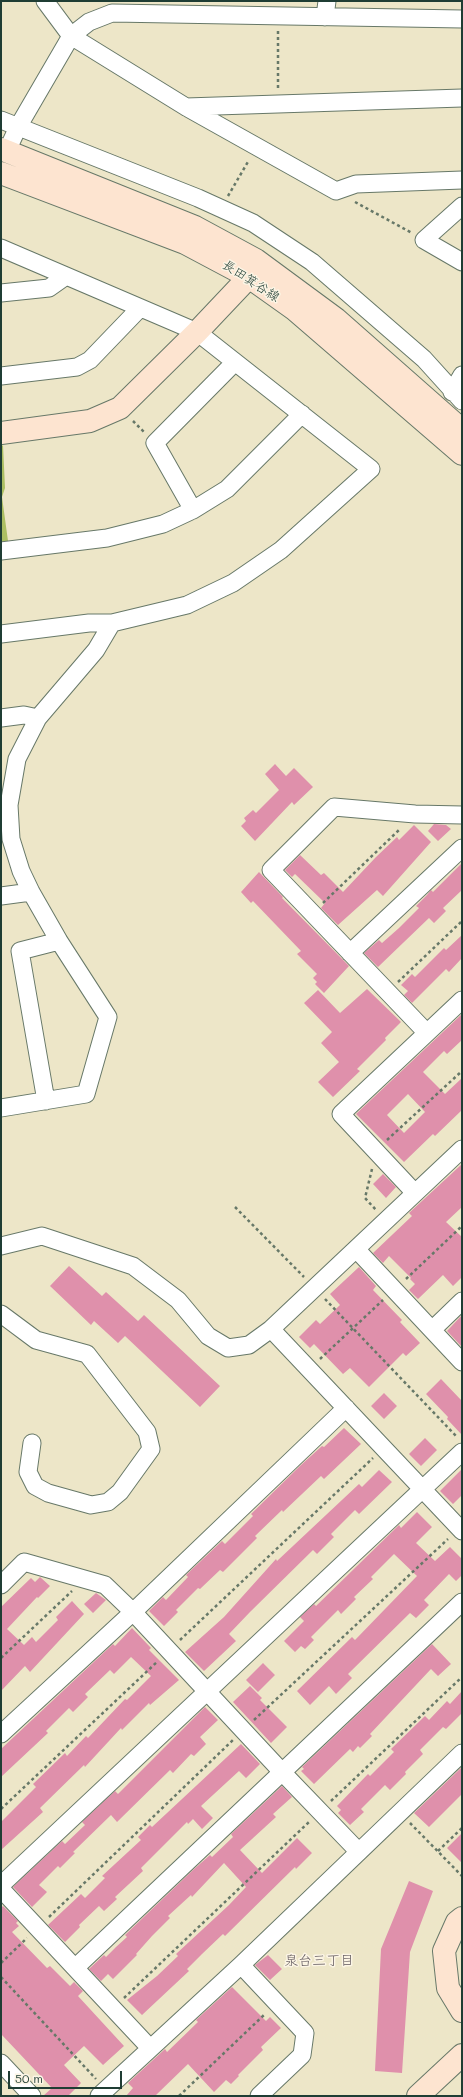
<!DOCTYPE html>
<html>
<head>
<meta charset="utf-8">
<style>
  body { margin:0 }
  #map { position:relative; width:463px; height:2097px; overflow:hidden; background:#ede6c8; font-family:Mali,sans-serif }
  canvas { display:block }
  .frame { position:absolute; inset:0; border:2px solid #1f3d34; pointer-events:none }
  .scale { position:absolute; left:8px; top:2071px; width:114px; height:18px; box-sizing:border-box; border:2px solid #1f3d34; border-top:0; padding-left:5px; font-size:12px; line-height:14px; white-space:nowrap; color:#1f3d34; -webkit-text-stroke:3px #fcf5e5; paint-order:stroke }
</style>
</head>
<body>
<div id="map">
<canvas width="463" height="2097"></canvas>
<div class="frame"></div>
<div class="scale">50 m</div>
</div>
<script>
const c = document.querySelector('canvas').getContext('2d');
c.lineJoin = 'round';
function fillPath(path, color) {
  c.fillStyle = color;
  c.fill(path, 'evenodd');
}
function poly(rows) {
  const path = new Path2D();
  for (const r of rows) {
    path.moveTo(r[0], r[1]);
    for (let i = 2; i < r.length; i += 2) path.lineTo(r[i], r[i + 1]);
  }
  return path;
}
function strokePath(path, color, width, dash) {
  c.strokeStyle = color;
  c.lineWidth = width;
  c.lineCap = dash ? 'butt' : 'round';
  c.setLineDash(dash || []);
  c.stroke(path);
}
function drawText(font, color, halo, rows, align = 'center') {
  c.font = font + ' Mali,"Klee One",sans-serif';
  c.lineWidth = 3;
  c.setLineDash([]);
  c.textBaseline = 'middle';
  c.strokeStyle = halo;
  c.fillStyle = color;
  for (const [text, x, y, turn = 0] of rows) {
    c.save();
    c.translate(x, y);
    c.rotate((+turn || 0) * Math.PI / 180);
    c.textAlign = isNaN(turn) ? turn : align;
    if (halo) c.strokeText(text, 0, 0);
    c.fillText(text, 0, 0);
    c.restore();
  }
}
fillPath(poly([
  [3,445,5,488,2,497,8,541,1,542,1,447]
]), '#acbf63');
fillPath(poly([
  [275,764,286,776,294,768,313,787,294,805,292,802,255,841,241,826,246,821,244,818,253,810,256,813,279,790,265,774],
  [434,824,446,825,451,829,438,841,428,831],
  [414,825,431,842,383,896,377,890,338,925,321,908,325,903,295,874,292,877,285,870,300,855,321,875,324,873,343,892,376,857,397,837,399,840],
  [462,863,462,890,443,908,446,911,434,923,429,918,378,967,364,953,379,940,382,943,399,928,419,908,416,906,427,895,431,890,433,892],
  [259,872,283,897,282,898,349,966,324,993,315,984,317,982,313,978,317,974,297,954,301,951,253,901,251,903,241,892],
  [462,935,462,958,449,972,446,969,412,1003,404,995,408,991,401,985,412,974,415,977,444,948,446,950],
  [367,989,401,1022,385,1038,386,1040,357,1069,360,1071,333,1097,318,1082,339,1062,321,1043,332,1032,304,1003,318,990,340,1013],
  [462,1014,462,1040,447,1054,444,1051,423,1072,445,1094,462,1078,462,1110,435,1136,433,1134,404,1162,356,1114],
  [408,1094,425,1112,404,1133,387,1115],
  [462,1164,462,1207,446,1222,462,1237,462,1277,453,1286,443,1275,418,1299,409,1290,415,1284,410,1279,411,1278,389,1256,383,1263,373,1253,412,1216,409,1213],
  [383,1174,396,1187,386,1198,373,1184],
  [69,1266,102,1296,106,1292,138,1321,144,1315,220,1386,200,1407,125,1336,118,1343,94,1321,91,1325,50,1286],
  [359,1267,376,1286,373,1290,402,1320,400,1322,420,1343,406,1356,403,1353,369,1387,350,1368,343,1374,314,1344,310,1348,299,1337,316,1320,320,1324,340,1305,330,1294],
  [462,1315,462,1347,447,1331],
  [441,1379,462,1401,462,1435,447,1419,448,1417,426,1394],
  [384,1393,397,1406,384,1419,371,1406],
  [344,1428,361,1444,324,1479,321,1476,283,1512,282,1510,255,1536,257,1538,223,1572,220,1570,200,1589,198,1588,176,1610,178,1612,164,1626,149,1611,163,1597,166,1600,188,1577,186,1575,222,1541,225,1544,253,1516,251,1514,301,1465,322,1446,324,1447],
  [425,1438,437,1450,421,1466,409,1454],
  [462,1469,462,1495,453,1504,440,1491],
  [379,1470,392,1482,359,1514,355,1510,331,1534,334,1537,317,1554,313,1550,250,1612,229,1634,236,1641,204,1671,185,1652,224,1617,276,1559,277,1561,359,1484,362,1487],
  [417,1512,432,1527,416,1543,435,1561,450,1547,462,1559,462,1575,456,1581,449,1574,424,1600,429,1605,416,1618,410,1613,348,1674,352,1678,336,1694,329,1686,310,1705,297,1691,352,1637,355,1640,417,1576,394,1554,371,1577,373,1579,354,1597,356,1599,341,1614,338,1610,311,1637,314,1640,305,1649,301,1646,295,1652,284,1641,304,1621,300,1617,314,1604,316,1606,399,1525,401,1528],
  [40,1577,50,1586,38,1598,37,1597,7,1629,24,1645,32,1637,36,1642,58,1620,56,1617,72,1601,84,1614,30,1672,25,1666,1,1691,1,1607,31,1578,35,1582],
  [96,1593,106,1600,93,1613,84,1604],
  [132,1628,151,1648,149,1650,179,1680,150,1705,149,1703,122,1730,121,1728,85,1767,84,1765,40,1808,43,1812,1,1850,1,1822,36,1787,33,1784,65,1753,67,1756,86,1736,88,1738,125,1699,127,1700,151,1676,131,1657,114,1674,110,1670,85,1694,88,1697,73,1712,69,1708,46,1731,48,1733,1,1777,1,1749,113,1644,115,1646],
  [432,1644,451,1664,438,1676,431,1669,370,1734,372,1736,360,1748,358,1746,353,1752,350,1749,314,1784,301,1771,304,1769,302,1767],
  [263,1663,275,1675,258,1692,246,1680],
  [250,1686,262,1698,260,1700,287,1727,271,1743,233,1702],
  [462,1691,462,1713,446,1729,443,1727,420,1750,423,1754,405,1772,406,1774,390,1790,385,1785,361,1809,364,1812,350,1825,338,1813,341,1810,337,1806,368,1774,370,1776,394,1752,391,1749,425,1716,429,1720,447,1701,450,1704],
  [205,1707,218,1720,200,1737,206,1744,194,1756,191,1754,173,1773,170,1770,117,1822,111,1815,73,1852,75,1853,60,1868,58,1866,39,1885,47,1892,32,1907,13,1887,62,1841,65,1844,85,1825,82,1822,115,1791,118,1794],
  [241,1744,260,1764,246,1778,239,1771,201,1806,213,1818,202,1829,193,1819,188,1824,187,1822,141,1868,143,1871,115,1897,117,1899,104,1911,99,1906,79,1925,80,1927,65,1942,48,1925,81,1894,85,1898,105,1878,102,1876,141,1840,138,1837,150,1825,152,1827],
  [462,1767,462,1794,429,1827,414,1813],
  [282,1786,292,1797,273,1814,276,1817,240,1850,262,1873,297,1838,312,1853,296,1869,295,1867,225,1936,223,1934,202,1954,187,1969,189,1971,142,2015,127,2000,157,1976,178,1956,176,1954,229,1905,246,1887,224,1863,192,1897,191,1895,168,1916,170,1918,152,1936,136,1954,137,1955,113,1979,108,1974,101,1981,89,1969,104,1955,106,1957,116,1947,127,1937,125,1935,193,1870,210,1855,212,1857,233,1837,231,1834],
  [462,1833,462,1863,447,1848],
  [409,1881,433,1891,410,1952,402,2073,375,2071,381,1949],
  [3,1906,18,1921,16,1923,19,1926,12,1932,47,1968,50,1966,70,1986,74,1982,83,1991,78,1996,124,2046,103,2065,84,2046,64,2065,81,2083,68,2096,43,2096,52,2088,1,2034,1,1908],
  [268,1955,282,1969,270,1980,255,1965],
  [232,1987,266,2021,270,2017,281,2028,261,2047,263,2050,238,2075,239,2076,231,2084,226,2080,214,2092,188,2064,155,2096,126,2096,133,2088,128,2083,165,2049,167,2052,198,2022,196,2020]
]), '#df90ab');
const street = poly([
  [45,1,71,36,186,107,336,191,356,184,462,180],
  [325,17,327,1],
  [186,107,462,98],
  [1,120,198,198,253,223,312,262,424,359,462,401],
  [7,151,18,127,71,36,89,22,112,13,462,19],
  [462,206,424,240,462,262],
  [1,248,197,332,371,469,281,550,233,583,187,605,112,623,96,650,38,718,17,759,9,805,11,839,21,871,31,892,59,941,108,1017,86,1094,1,1108],
  [1,293,49,288,66,276],
  [1,376,77,367,90,360,140,308],
  [452,392,462,375],
  [193,510,155,443,235,362],
  [1,551,107,538,163,524,193,510,227,489,302,414],
  [1,634,89,623,112,623],
  [1,718,24,715,38,718],
  [1,896,31,892],
  [350,953,462,848],
  [427,1033,271,870,334,807,415,814,462,815],
  [46,1101,20,951,59,941],
  [415,1193,341,1114,462,1000],
  [1,1246,42,1236,133,1266,178,1300,208,1336,228,1348,249,1345,271,1329,462,1149],
  [356,1249,462,1362],
  [1,1314,36,1340,87,1354,147,1432,151,1449,120,1492,108,1502,91,1505,48,1493,35,1486,28,1472,32,1443],
  [271,1329,462,1531],
  [432,1330,462,1301],
  [1,1585,24,1562,105,1585,133,1612,282,1772,359,1852],
  [1,1734,133,1612,346,1408],
  [1,1885,462,1452],
  [1,1889,150,2048],
  [241,1965,305,2033,302,2055,259,2096],
  [75,1968,462,1602],
  [1,2063,32,2096],
  [99,2096,241,1965,462,1753]
]);
const secondary = poly([
  [1,149,195,227,256,260,336,319,462,430],
  [1,173,185,243,249,277,294,309,462,454],
  [1,433,90,421,120,408,197,332,249,277],
  [462,1918,457,1922,444,1951,448,1988,462,2011],
  [418,2096,462,2055]
]);
strokePath(street, '#677868', 19);
strokePath(secondary, '#677868', 24);
strokePath(poly([
  [278,88,278,31],
  [228,196,249,160],
  [355,202,412,233],
  [133,421,145,433],
  [323,903,400,829],
  [398,982,462,921],
  [387,1140,462,1071],
  [372,1169,365,1198,376,1210],
  [235,1207,304,1277],
  [406,1279,462,1226],
  [325,1299,457,1437],
  [320,1359,383,1300],
  [180,1640,373,1458],
  [1,1658,72,1591],
  [254,1720,448,1539],
  [331,1801,462,1677],
  [1,1809,158,1661],
  [410,1823,462,1876],
  [438,1851,462,1828],
  [49,1917,233,1740],
  [1,1963,27,1938],
  [1,1977,96,2079],
  [124,1998,309,1822],
  [179,2096,265,2014]
]), '#677868', 2.5, [3, 3]);
strokePath(street, '#fff', 17);
strokePath(secondary, '#fde4d0', 22);
drawText('13px', '#1f3d34', '#fcf5e5', [
  ["長田箕谷線",251,281,33]
]);
drawText('14px', '#625a5e', '#fcf5e5', [
  ["泉台三丁目",319,1961]
]);
</script>
</body>
</html>
